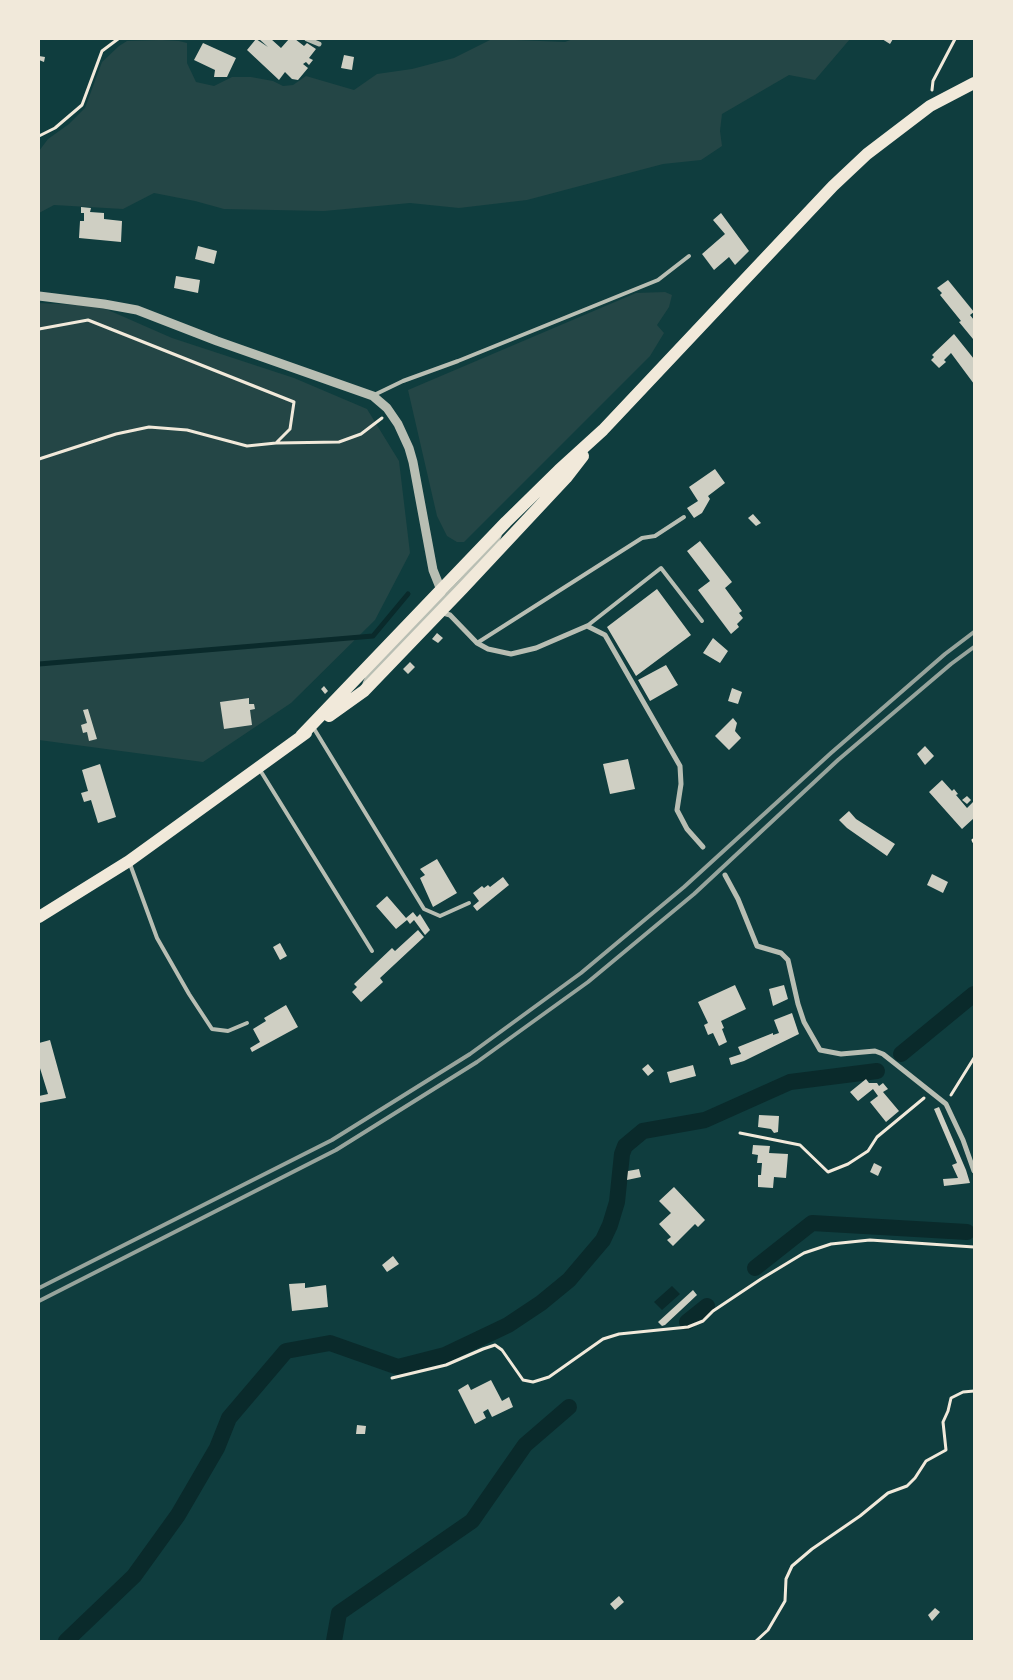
<!DOCTYPE html>
<html>
<head>
<meta charset="utf-8">
<style>
  body { margin:0 }
  #map { position:relative; width:1013px; height:1680px; overflow:hidden; background:#0f3d3e; font-family:"Golos Text",sans-serif }
  canvas { display:block }
  .frame { position:absolute; inset:0; border:40px solid #f1e9da; pointer-events:none }
</style>
</head>
<body>
<div id="map">
<canvas width="1013" height="1680"></canvas>
<div class="frame"></div>
</div>
<script>
const c = document.querySelector('canvas').getContext('2d');
c.lineJoin = 'round';
function fillPath(path, color) {
  c.fillStyle = color;
  c.fill(path, 'evenodd');
}
function poly(rows) {
  const path = new Path2D();
  for (const r of rows) {
    path.moveTo(r[0], r[1]);
    for (let i = 2; i < r.length; i += 2) path.lineTo(r[i], r[i + 1]);
  }
  return path;
}
function strokePath(path, color, width, dash) {
  c.strokeStyle = color;
  c.lineWidth = width;
  c.lineCap = dash ? 'butt' : 'round';
  c.setLineDash(dash || []);
  c.stroke(path);
}
fillPath(poly([
  [492,39,565,42,573,39,850,39,815,80,789,75,722,114,720,131,722,146,701,160,663,164,527,200,459,208,410,203,324,211,224,209,195,201,154,193,123,209,54,205,39,213,39,151,48,139,69,124,85,108,102,62,119,46,127,41,161,40,179,41,187,43,187,63,196,82,214,86,232,77,251,77,273,81,283,86,293,85,306,76,354,90,377,74,412,69,454,58],
  [665,292,672,295,669,307,657,325,664,333,650,356,464,542,457,542,447,536,437,516,408,390,636,293],
  [39,303,99,306,172,338,294,378,367,409,399,461,410,553,375,620,291,703,203,762,39,740]
]), '#244646');
fillPath(poly([
  [672,1286,680,1294,662,1310,654,1302]
]), '#0a2a2b');
strokePath(poly([
  [39,664,373,636,408,594]
]), '#0a2a2b', 5);
strokePath(poly([
  [901,1054,974,994],
  [755,1268,812,1223,967,1232],
  [687,1322,707,1306],
  [66,1641,134,1576,178,1515,217,1448,229,1418,286,1351,330,1343,398,1367,445,1355,508,1325,541,1303,569,1280,603,1240,610,1225,617,1202,622,1154,625,1146,643,1131,705,1120,790,1082,877,1071],
  [334,1641,339,1613,472,1521,525,1445,569,1407]
]), '#0a2a2b', 16);
fillPath(poly([
  [256,39,268,47,259,39,271,39,281,48,289,39,295,39,304,46,307,43,316,49,309,58,313,60,309,65,306,62,303,64,308,68,298,80,292,79,285,72,279,80,247,50],
  [882,39,893,39,890,44],
  [203,43,236,58,227,77,214,77,215,70,194,60],
  [344,55,354,57,352,70,341,68],
  [39,56,45,57,44,62,39,60],
  [81,207,91,208,90,212,104,213,104,219,122,221,121,242,79,238,80,221,84,221,84,213,81,213],
  [721,213,749,251,735,265,729,257,714,270,702,254,725,234,713,220],
  [198,246,217,251,214,264,195,259],
  [176,276,200,280,198,293,174,288],
  [948,280,974,312,970,315,974,320,974,338,973,339,959,322,961,321,940,295,942,293,937,288],
  [954,334,974,359,974,384,951,353,944,360,946,362,939,368,931,360,934,357,932,355],
  [715,469,725,483,708,496,710,499,702,513,694,518,687,508,698,501,689,487],
  [753,514,761,523,756,526,748,518],
  [700,541,732,582,725,588,742,611,739,613,743,618,737,624,739,627,731,634,698,590,710,581,687,551],
  [657,589,691,635,636,676,607,627],
  [437,633,443,638,438,643,432,639],
  [713,638,728,651,720,663,703,653],
  [410,662,415,667,408,674,403,669],
  [666,665,678,685,650,701,638,680],
  [324,686,328,691,325,694,321,689],
  [732,688,742,692,738,704,728,701],
  [249,698,249,704,254,704,255,709,250,710,252,725,224,729,220,702],
  [88,709,97,739,89,741,87,732,83,733,81,725,87,723,83,710],
  [733,718,737,723,735,731,741,738,729,750,715,736],
  [925,746,934,756,925,765,917,754],
  [628,759,635,789,610,794,603,764],
  [100,764,116,817,98,823,91,800,84,802,81,793,88,791,82,770],
  [942,780,952,791,954,789,958,794,956,795,967,808,973,802,974,804,974,818,962,829,929,792],
  [967,796,971,800,967,804,962,800],
  [849,811,856,819,895,844,887,856,847,828,839,820],
  [437,859,457,893,433,907,420,878,425,875,420,869],
  [932,874,948,882,943,893,927,885],
  [503,877,509,885,477,911,473,906,479,901,473,893,482,886,484,888,488,885,490,887],
  [387,896,406,918,413,912,417,917,420,914,430,930,425,935,414,920,410,924,407,920,396,929,376,906],
  [418,930,424,937,380,978,383,982,361,1002,352,992,357,987,354,984,392,948,395,951],
  [280,943,287,956,280,960,273,947],
  [735,985,746,1009,721,1021,724,1028,722,1029,727,1042,719,1046,713,1033,708,1035,704,1025,708,1023,698,1002],
  [784,985,788,999,773,1006,769,989],
  [286,1005,298,1027,252,1052,250,1048,260,1042,253,1029,266,1021,264,1018],
  [792,1013,799,1034,744,1061,731,1065,729,1058,741,1054,738,1047,773,1033,773,1035,779,1033,774,1020],
  [50,1040,66,1098,39,1103,39,1096,48,1094,39,1065,39,1043],
  [648,1064,654,1071,648,1076,642,1069],
  [693,1065,696,1076,670,1083,667,1072],
  [866,1079,869,1083,877,1083,879,1086,883,1083,888,1089,883,1092,899,1111,886,1122,870,1102,878,1096,873,1089,858,1101,850,1092],
  [939,1107,966,1170,970,1183,944,1186,943,1179,958,1178,952,1165,957,1163,934,1109],
  [759,1115,779,1116,778,1132,774,1133,771,1129,758,1127],
  [753,1145,770,1146,769,1153,788,1154,786,1178,774,1177,773,1188,758,1187,758,1175,761,1175,762,1163,757,1163,758,1155,752,1154],
  [874,1163,882,1167,878,1176,870,1172],
  [639,1169,641,1177,627,1180,628,1171],
  [674,1187,705,1220,698,1227,695,1224,673,1246,667,1240,671,1237,659,1224,671,1213,659,1201],
  [393,1256,399,1264,387,1272,382,1265],
  [305,1283,305,1288,326,1285,328,1307,292,1311,289,1284],
  [693,1290,697,1295,665,1325,662,1326,658,1322],
  [491,1380,502,1401,509,1397,513,1407,492,1417,488,1409,483,1412,486,1418,475,1424,458,1390,468,1384,471,1390],
  [357,1425,366,1426,365,1434,356,1434],
  [619,1596,624,1602,615,1610,610,1604],
  [935,1608,940,1612,932,1621,928,1615]
]), '#cfcfc3');
strokePath(poly([
  [932,90,933,81,955,39],
  [39,136,55,128,82,105,102,51,118,39],
  [39,329,88,320,294,402,290,429,276,443,247,446,187,430,149,427,116,434,39,459],
  [277,443,339,442,361,434,382,418],
  [973,840,974,842],
  [951,1095,974,1058],
  [740,1133,800,1145,828,1172,848,1164,868,1151,877,1137,924,1098],
  [392,1378,446,1365,483,1349,495,1345,502,1350,523,1380,533,1382,549,1377,603,1339,619,1334,688,1327,703,1321,713,1311,761,1279,804,1253,831,1244,870,1240,974,1247],
  [756,1641,768,1630,785,1601,786,1579,792,1566,812,1549,860,1516,888,1493,907,1486,915,1478,926,1461,946,1450,943,1422,948,1411,951,1398,963,1392,974,1391]
]), '#f1e9da', 3);
strokePath(poly([
  [374,395,403,381,458,361,658,280,689,256],
  [587,626,661,568,702,621],
  [477,643,642,538,655,536,684,517],
  [313,727,424,909,440,916,469,903],
  [260,770,372,951],
  [130,864,157,938,189,994,212,1029,228,1031,247,1023]
]), '#b8beb3', 4);
strokePath(poly([
  [307,39,319,44],
  [446,597,495,545,499,536],
  [440,612,450,615,477,643,488,649,511,654,536,648,587,626,605,635,680,766,681,784,677,810,687,829,703,847],
  [725,875,738,899,757,946,781,953,788,960,798,1004,804,1022,820,1050,841,1054,875,1051,883,1054,946,1104,963,1140,974,1171]
]), '#b8beb3', 5);
strokePath(poly([
  [39,296,104,304,137,310,217,341,373,396,387,408,398,424,409,448,413,462,433,570,441,590,440,612],
  [367,684,373,671,425,618,437,600]
]), '#b8beb3', 9);
strokePath(poly([
  [329,716,364,691,463,588,566,478,583,456],
  [301,736,506,522,559,470,603,430,833,186,867,154,930,106,974,83],
  [39,917,129,861,306,733]
]), '#f1e9da', 12);
strokePath(poly([
  [39,1288,332,1140,470,1054,581,973,684,887,831,753,945,654,974,632],
  [39,1301,336,1150,477,1062,588,982,694,894,838,760,951,664,974,647]
]), '#97a49c', 4);
</script>
</body>
</html>
